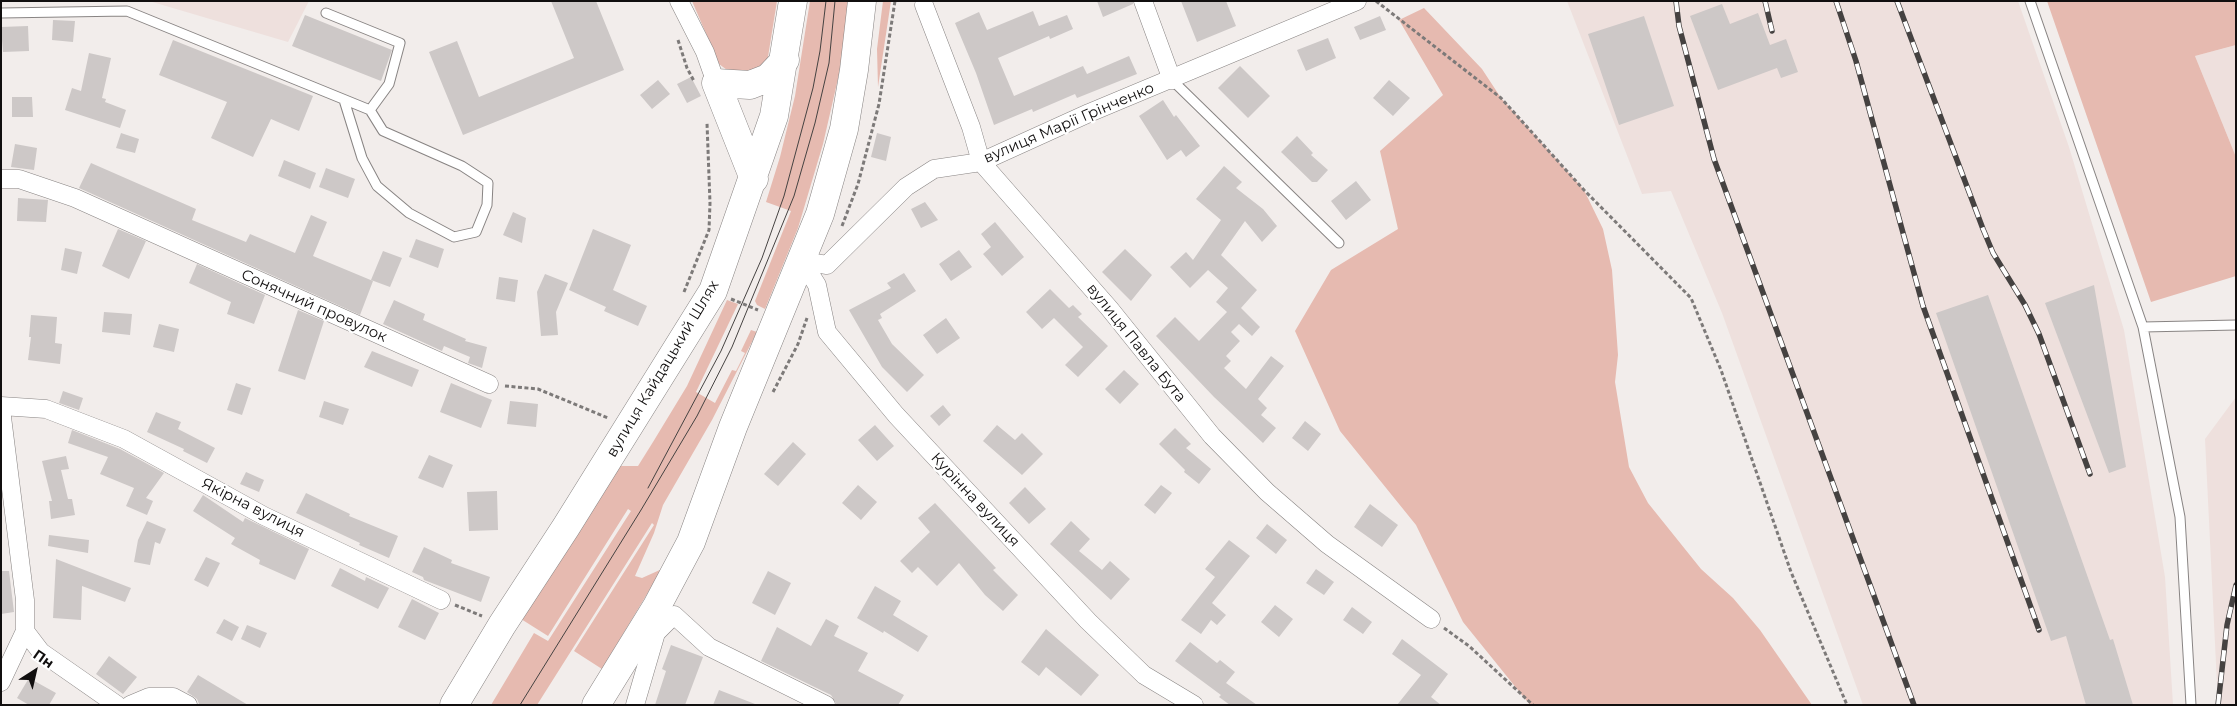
<!DOCTYPE html>
<html>
<head>
<meta charset="utf-8">
<style>
  body { margin:0 }
  #map { position:relative; width:2237px; height:706px; overflow:hidden; background:#f2edeb; font-family:Montserrat,sans-serif }
  canvas { display:block }
  .frame { position:absolute; inset:0; border:2px solid #110f0f; pointer-events:none }
  .north { position:absolute; left:10px; top:646px; width:50px; height:50px; -webkit-text-stroke:4px #fff; paint-order:stroke; rotate:35deg; font-size:14px; font-weight:700; line-height:20px; text-align:center; color:#110f0f }
  .north::after { content:''; display:block; margin:auto; width:18px; height:22px; background:#110f0f; clip-path:polygon(50% 0,100% 100%,50% 72%,0 100%) }
</style>
</head>
<body>
<div id="map">
<canvas width="2237" height="706"></canvas>
<div class="frame"></div>
<div class="north">Пн</div>
</div>
<script>
const c = document.querySelector('canvas').getContext('2d');
c.lineJoin = 'round';
function fillPath(path, color) {
  c.fillStyle = color;
  c.fill(path, 'evenodd');
}
function poly(rows) {
  const path = new Path2D();
  for (const r of rows) {
    path.moveTo(r[0], r[1]);
    for (let i = 2; i < r.length; i += 2) path.lineTo(r[i], r[i + 1]);
  }
  return path;
}
function strokePath(path, color, width, dash) {
  c.strokeStyle = color;
  c.lineWidth = width;
  c.lineCap = dash ? 'butt' : 'round';
  c.setLineDash(dash || []);
  c.stroke(path);
}
function drawText(font, color, halo, rows, align = 'center') {
  c.font = font + ' Montserrat,sans-serif';
  c.lineWidth = 4.5;
  c.setLineDash([]);
  c.textBaseline = 'middle';
  c.strokeStyle = halo;
  c.fillStyle = color;
  for (const [text, x, y, turn = 0] of rows) {
    c.save();
    c.translate(x, y);
    c.rotate((+turn || 0) * Math.PI / 180);
    c.textAlign = isNaN(turn) ? turn : align;
    if (halo) c.strokeText(text, 0, 0);
    c.fillText(text, 0, 0);
    c.restore();
  }
}
fillPath(poly([
  [149,1,309,1,288,42],
  [1567,1,2018,1,2069,147,2124,330,2165,577,2173,705,1863,705,1722,313,1671,191,1642,194],
  [2236,45,2236,157,2195,56],
  [2236,397,2236,705,2218,705,2205,439]
]), '#eee0dd');
fillPath(poly([
  [692,1,777,1,767,63,746,74,727,70,719,64],
  [810,1,850,1,840,70,823,144,798,228,765,309,757,305,755,301,791,211,766,202,780,157,795,96],
  [883,1,891,1,878,87,877,49],
  [2047,1,2236,1,2236,45,2195,56,2236,157,2236,276,2151,302],
  [1424,8,1482,69,1501,98,1584,190,1603,229,1612,270,1618,355,1615,382,1629,467,1648,503,1701,569,1733,598,1760,630,1812,705,1530,705,1463,622,1416,525,1340,431,1295,331,1331,270,1398,229,1380,151,1443,95,1399,20],
  [727,300,738,304,696,392,715,403,732,370,736,371,745,353,741,351,751,330,757,332,712,420,663,505,654,533,635,576,642,578,662,569,602,669,574,651,654,525,652,523,537,705,491,705,534,633,548,641,631,511,628,509,548,636,521,619,618,466,638,466,653,442,687,386]
]), '#e6bab0');
fillPath(poly([
  [551,1,596,1,624,70,463,135,429,52,457,41,479,97,574,58],
  [1097,1,1133,1,1133,4,1103,17],
  [1181,1,1226,1,1236,26,1197,42],
  [1722,4,1730,24,1758,13,1770,45,1786,39,1798,72,1781,78,1777,68,1718,90,1690,16],
  [1033,11,1039,26,1067,15,1073,29,1050,39,1049,36,998,58,1014,96,1083,66,1087,74,1129,56,1137,74,1077,98,1075,94,1033,112,1032,109,994,125,976,73,955,23,979,12,987,30],
  [305,15,392,50,381,81,292,46],
  [1380,16,1386,30,1360,40,1354,27],
  [1644,16,1674,106,1619,125,1588,34],
  [53,20,75,21,73,42,52,40],
  [28,26,29,51,3,52,1,27],
  [1328,38,1336,58,1306,71,1297,50],
  [173,40,313,96,299,131,271,119,253,157,211,138,227,102,159,75],
  [89,53,111,58,102,98,106,99,105,102,126,110,120,128,65,110,72,88,81,91],
  [1240,66,1270,96,1248,118,1218,88],
  [691,77,701,96,687,103,677,84],
  [658,80,670,94,652,109,640,95],
  [1389,80,1410,98,1393,116,1373,98],
  [12,97,32,97,33,117,12,117],
  [1163,100,1174,117,1176,115,1200,146,1186,157,1181,150,1167,160,1139,116],
  [121,133,139,139,135,153,116,148],
  [877,133,891,137,886,161,871,157],
  [1297,136,1313,153,1311,155,1328,170,1317,182,1312,182,1281,152],
  [15,144,37,148,34,170,11,167],
  [284,160,316,173,310,189,278,176],
  [91,163,196,209,192,220,246,242,250,234,295,253,311,215,327,222,313,256,373,281,360,315,79,188],
  [1224,166,1242,182,1236,188,1263,209,1277,226,1262,242,1245,221,1221,255,1257,290,1241,308,1260,327,1252,336,1239,324,1231,332,1240,341,1226,356,1231,361,1224,368,1246,389,1271,356,1284,366,1258,399,1267,408,1261,415,1276,428,1263,443,1214,397,1156,336,1175,317,1199,341,1227,312,1216,302,1228,288,1208,270,1190,288,1170,267,1186,252,1193,260,1221,220,1196,199],
  [326,168,355,179,348,198,319,187],
  [1356,181,1371,200,1346,220,1331,201],
  [18,198,48,200,46,222,17,221],
  [925,202,938,220,921,228,911,209],
  [513,212,526,218,522,243,503,235],
  [995,222,1024,257,1002,276,983,254,991,247,981,234],
  [118,229,146,241,129,279,102,266],
  [593,229,631,245,613,290,647,306,638,326,604,311,606,307,569,290],
  [416,239,444,249,438,268,409,257],
  [65,248,82,252,77,274,61,270],
  [1125,249,1152,275,1131,301,1102,272],
  [959,250,972,267,951,281,939,264],
  [383,251,402,258,390,287,371,280],
  [197,264,265,295,254,324,227,314,231,302,189,283],
  [904,273,916,291,880,314,882,318,878,320,892,344,924,375,907,392,882,367,849,310,891,288,887,283],
  [545,274,568,283,556,312,558,335,541,336,537,292],
  [499,277,518,280,515,302,496,299],
  [2094,285,2126,467,2109,473,2045,303],
  [1050,289,1069,308,1073,305,1082,314,1078,317,1108,346,1078,377,1065,365,1083,347,1054,318,1042,329,1026,312],
  [1988,295,2110,640,2113,639,2133,705,2086,705,2066,636,2051,641,1936,313],
  [394,300,425,314,423,320,466,339,465,341,487,347,482,368,468,363,470,357,444,346,442,351,383,324],
  [298,310,324,321,305,380,278,371],
  [104,312,132,314,130,335,102,332],
  [31,315,57,317,55,343,62,344,60,364,28,360,31,337,29,337],
  [946,318,960,338,937,354,923,335],
  [159,324,179,329,174,352,153,347],
  [372,351,419,370,412,387,364,367],
  [1124,370,1139,384,1120,404,1105,389],
  [236,383,251,388,242,415,227,410],
  [451,383,492,400,481,428,440,412],
  [63,391,83,398,79,410,59,403],
  [324,401,349,409,343,425,319,417],
  [510,401,538,404,536,427,507,424],
  [943,405,951,415,939,426,930,416],
  [156,412,181,422,178,429,215,448,207,463,183,451,184,449,147,432],
  [1305,421,1321,434,1308,451,1292,438],
  [875,425,894,446,877,461,858,440],
  [997,425,1015,440,1022,433,1043,454,1022,475,983,441],
  [1175,428,1191,444,1186,448,1211,469,1199,484,1184,472,1185,470,1159,444],
  [72,430,120,449,164,473,146,498,153,501,147,515,126,506,134,488,100,474,108,457,68,443],
  [793,442,806,454,778,486,764,474],
  [429,455,453,465,443,488,418,478],
  [66,456,69,469,61,470,68,499,72,499,75,515,51,519,49,501,52,501,42,461],
  [246,472,264,480,259,492,240,484],
  [858,485,877,502,861,520,842,503],
  [1161,485,1172,493,1155,514,1144,505],
  [1025,487,1046,509,1029,524,1009,503],
  [497,491,498,530,469,531,467,492],
  [306,493,350,514,349,516,398,536,389,558,359,545,360,543,296,513],
  [203,495,243,522,245,518,309,549,295,580,259,564,260,560,231,544,235,538,193,511],
  [935,503,996,568,993,570,1018,595,1003,611,985,595,959,563,937,586,918,567,912,573,900,561,930,532,918,518],
  [1370,504,1398,525,1382,547,1354,527],
  [147,521,166,529,160,544,155,542,150,565,134,562,138,540],
  [1071,521,1090,539,1079,551,1102,570,1110,561,1130,579,1111,600,1050,544],
  [1267,524,1287,540,1276,554,1256,538],
  [49,535,89,540,88,553,48,546],
  [1229,540,1250,556,1212,603,1226,615,1217,625,1211,620,1201,634,1181,620,1215,577,1205,569],
  [424,547,452,560,451,563,490,577,481,602,424,580,423,577,412,572],
  [206,557,220,563,208,587,194,580],
  [56,559,131,588,125,602,82,586,81,620,53,618],
  [340,568,365,581,366,577,389,588,378,609,331,586],
  [1316,569,1334,582,1324,595,1306,583],
  [1,571,9,571,14,612,1,614],
  [768,571,791,583,775,615,752,603],
  [875,586,901,601,893,615,928,636,918,652,884,631,883,633,857,618],
  [412,599,439,613,425,640,398,627],
  [1275,605,1293,619,1279,637,1261,622],
  [1352,607,1372,622,1363,634,1343,620],
  [224,619,239,627,232,641,216,633],
  [826,619,839,626,834,636,868,653,858,671,904,695,898,705,837,705,831,695,761,661,777,627,811,646],
  [247,625,267,633,260,648,241,639],
  [1046,629,1099,675,1081,696,1046,667,1039,676,1021,662],
  [1402,639,1448,674,1431,697,1441,705,1397,705,1421,675,1392,654],
  [1190,642,1217,663,1220,660,1235,672,1226,683,1257,705,1230,705,1219,697,1221,695,1175,661],
  [671,645,703,657,685,705,655,705,666,671,662,669],
  [109,656,137,677,123,694,96,674],
  [198,675,248,705,199,704,197,699,187,692],
  [29,678,56,693,49,705,29,705,17,698],
  [719,690,755,704,755,705,713,705]
]), '#cdc8c7');
const service = poly([
  [2030,1,2143,327,2180,517,2191,705],
  [1,13,127,11,370,110,389,84,400,43,326,13],
  [1172,80,1339,243],
  [344,100,362,158,377,186,409,213,454,237,476,232,487,205,488,183,462,166,383,131,370,110],
  [2143,327,2236,325]
]);
const minor = poly([
  [679,1,705,52,716,83],
  [1143,1,1172,80],
  [924,5,971,127,981,162,1109,308,1212,436,1267,492,1327,544,1431,619],
  [1,179,19,179,75,198,489,384],
  [802,261,827,265,906,187,934,169,981,162,1089,113,1357,1],
  [802,261,817,285,827,332,896,415,1088,621,1144,675,1194,705],
  [1,406,46,409,124,439,264,516,441,600],
  [1,409,25,600,25,631,1,682],
  [25,631,41,652,117,705],
  [130,705,149,697,173,697,188,705],
  [635,705,656,633,674,615,709,647,826,705]
]);
const trunk = poly([
  [754,179,716,83,750,85,768,78,785,60],
  [454,705,502,625,566,527,713,291,774,116,793,1],
  [596,705,657,606,691,542,733,427,820,214,844,129,854,70,862,1]
]);
strokePath(service, '#888483', 11);
strokePath(minor, '#888483', 19);
strokePath(trunk, '#888483', 29);
strokePath(poly([
  [1376,1,1501,98,1584,190,1691,298,1721,370,1791,572,1847,705],
  [678,40,687,68,694,81],
  [842,226,858,184,879,104,895,1],
  [684,292,709,230,710,203,707,123],
  [731,299,758,310],
  [505,386,538,389,608,418],
  [773,392,798,344,807,318],
  [455,605,482,616],
  [1444,628,1469,646,1533,705]
]), '#7d7a79', 3, [4, 2.5]);
strokePath(service, '#fff', 9);
strokePath(minor, '#fff', 18);
strokePath(trunk, '#fff', 28);
strokePath(poly([
  [648,488,721,351,762,258,784,196,813,88,820,51,826,1],
  [520,705,641,510,697,416,732,347,794,196,815,123,829,63,835,1]
]), '#454241', 1);
const rail = poly([
  [1676,1,1679,26,1714,159,1914,705],
  [1765,1,1772,31],
  [1836,1,1856,61,1923,306,2039,630],
  [1897,1,1983,229,1993,253,2025,305,2039,334,2090,474],
  [2218,705,2227,625,2236,585]
]);
strokePath(rail, '#454241', 5.5);
strokePath(rail, '#fff', 4, [11]);
drawText('15px', '#110f0f', '#fff', [
  ["вулиця Марії Грінченко",1069,123,-23],
  ["Сонячний провулок",314,306,24],
  ["вулиця Павла Бута",1136,343,51],
  ["вулиця Кайдацький Шлях",663,369,-59],
  ["Курінна вулиця",975,500,47],
  ["Якірна вулиця",253,508,27]
]);
</script>
</body>
</html>
